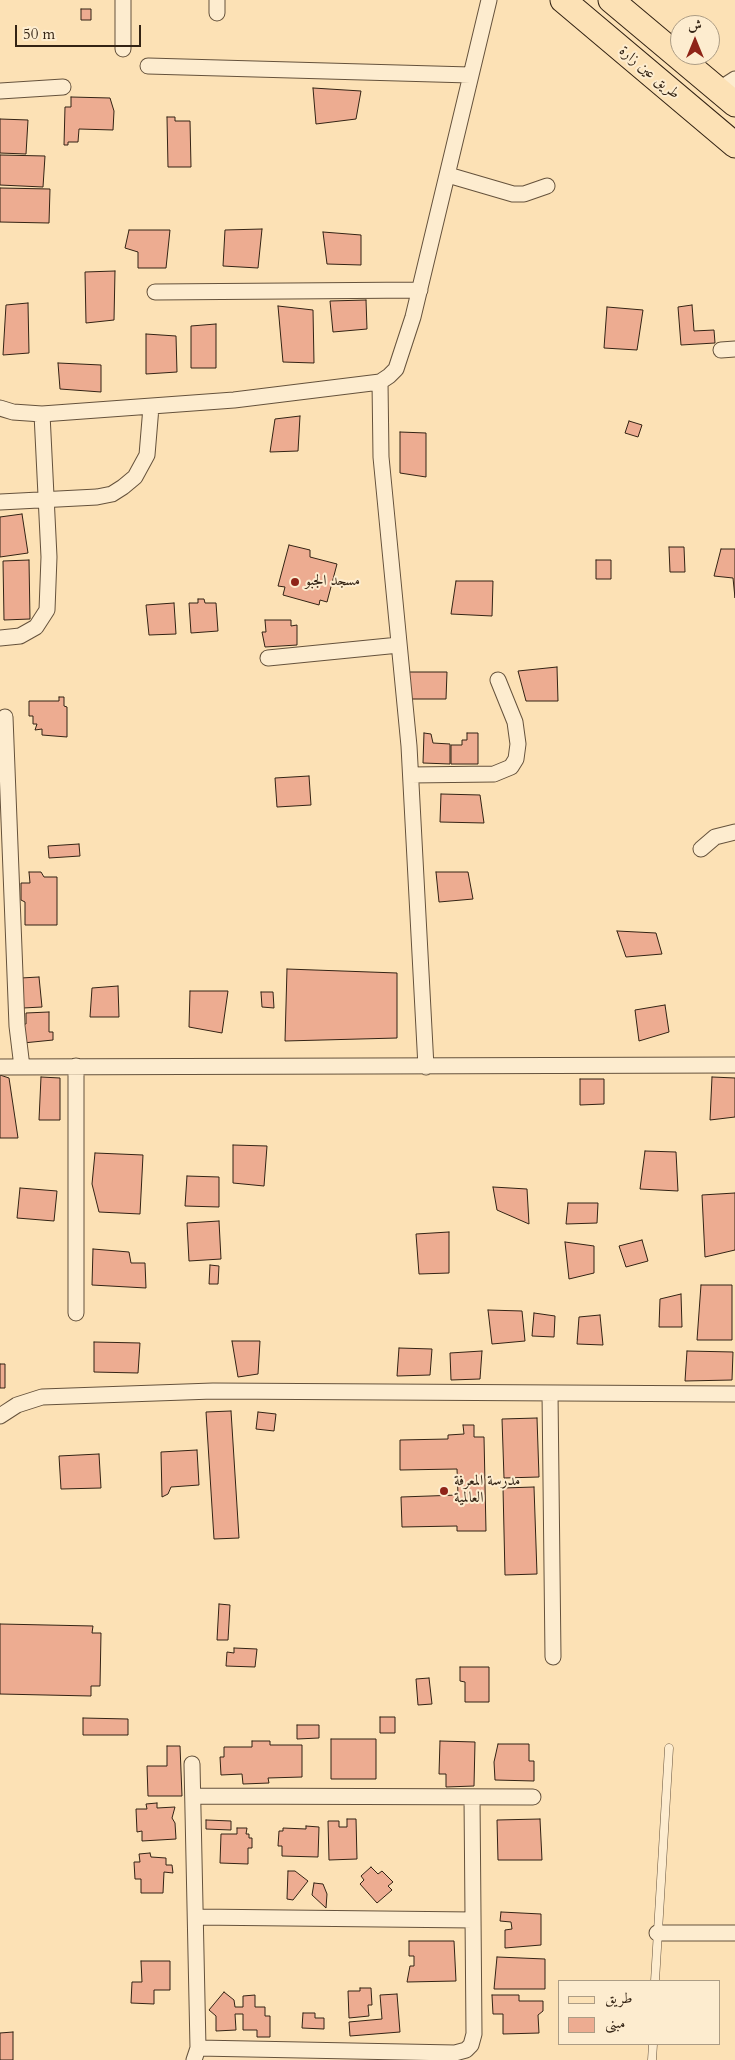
<!DOCTYPE html>
<html>
<head>
<meta charset="utf-8">
<style>
  body { margin:0 }
  #map { position:relative; width:735px; height:2060px; overflow:hidden; background:#fce1b5; font-family:Cardo,Amiri,serif }
  canvas { display:block }
  .legend { position:absolute; left:558px; top:1980px; width:162px; height:65px; box-sizing:border-box; background:#fdeccf; border:1px solid #ac9c84; margin:0; padding:6px 9px; list-style:none; font-size:15px; color:#332314 }
  .legend li { display:flex; align-items:center; gap:10px; height:25px }
  .legend b { width:25px; border:1px solid #ac9c84 }
  .north { position:absolute; left:670px; top:15px; width:50px; height:50px; box-sizing:border-box; background:#fdeccf; border:1px solid #ac9c84; border-radius:50%; rotate:0deg; font-size:14px; font-weight:700; line-height:20px; text-align:center; color:#332314 }
  .north::after { content:''; display:block; margin:auto; width:18px; height:22px; background:#8f2418; clip-path:polygon(50% 0,100% 100%,50% 72%,0 100%) }
  .scale { position:absolute; left:15px; top:25px; width:126px; height:22px; box-sizing:border-box; border:2px solid #332314; border-top:0; padding-left:6px; font-size:15px; line-height:18px; white-space:nowrap; color:#332314; -webkit-text-stroke:4px #fdeccf; paint-order:stroke }
</style>
</head>
<body>
<div id="map">
<canvas width="735" height="2060"></canvas>
<ul class="legend">
<li><b style="height:6px;background:#fce1b5"></b>طريق</li>
<li><b style="height:14px;background:#edac91"></b>مبنى</li>
</ul>
<div class="north">ش</div>
<div class="scale">50 m</div>
</div>
<script>
const c = document.querySelector('canvas').getContext('2d');
c.lineJoin = 'round';
function fillPath(path, color) {
  c.fillStyle = color;
  c.fill(path, 'evenodd');
}
function poly(rows) {
  const path = new Path2D();
  for (const r of rows) {
    path.moveTo(r[0], r[1]);
    for (let i = 2; i < r.length; i += 2) path.lineTo(r[i], r[i + 1]);
  }
  return path;
}
function strokePath(path, color, width, dash) {
  c.strokeStyle = color;
  c.lineWidth = width;
  c.lineCap = dash ? 'butt' : 'round';
  c.setLineDash(dash || []);
  c.stroke(path);
}
function drawText(font, color, halo, rows, align = 'center') {
  c.font = font + ' Cardo,Amiri,serif';
  c.lineWidth = 4;
  c.setLineDash([]);
  c.textBaseline = 'middle';
  c.strokeStyle = halo;
  c.fillStyle = color;
  for (const [text, x, y, turn = 0] of rows) {
    c.save();
    c.translate(x, y);
    c.rotate((+turn || 0) * Math.PI / 180);
    c.textAlign = isNaN(turn) ? turn : align;
    if (halo) c.strokeText(text, 0, 0);
    c.fillText(text, 0, 0);
    c.restore();
  }
}
const building = poly([
  [81,9,91,9,91,20,81,20,81,9],
  [313,88,361,91,356,119,316,124,313,88],
  [71,97,110,98,114,111,113,130,79,129,78,142,68,142,68,145,64,145,65,107,71,107,71,97],
  [167,117,175,117,175,121,190,121,191,167,168,167,167,117],
  [0,119,28,120,26,154,0,153,0,119],
  [0,155,45,156,43,187,0,185,0,155],
  [0,188,50,189,49,223,0,222,0,188],
  [262,229,258,268,223,266,225,230,262,229],
  [129,230,170,230,166,268,138,268,138,252,125,248,129,230],
  [323,232,361,235,361,265,327,264,323,232],
  [115,271,114,320,86,323,85,272,115,271],
  [366,300,367,329,333,332,330,301,366,300],
  [28,303,29,353,3,355,6,305,28,303],
  [692,305,694,331,714,330,715,343,681,345,678,307,692,305],
  [278,306,313,310,314,363,283,362,278,306],
  [607,307,643,310,637,350,604,348,607,307],
  [216,324,216,368,191,368,191,326,216,324],
  [146,334,176,336,177,372,146,374,146,334],
  [58,363,101,365,101,392,60,389,58,363],
  [300,416,298,451,270,452,275,419,300,416],
  [629,421,642,425,638,437,625,433,629,421],
  [400,432,426,433,426,477,400,473,400,432],
  [22,514,28,553,0,557,0,517,22,514],
  [289,545,310,550,310,557,337,564,327,602,320,600,319,605,283,595,285,587,278,586,289,545],
  [669,547,684,547,685,572,670,572,669,547],
  [721,549,735,549,735,598,733,578,714,576,721,549],
  [29,560,30,619,4,620,3,561,29,560],
  [596,560,611,560,611,579,596,579,596,560],
  [456,581,493,581,492,616,451,614,456,581],
  [198,599,204,599,205,603,216,603,218,631,191,633,189,603,198,603,198,599],
  [174,603,176,634,149,635,146,605,174,603],
  [265,620,291,620,291,626,297,625,297,645,265,647,262,632,266,632,265,620],
  [557,667,558,701,526,701,518,671,557,667],
  [408,672,447,672,446,699,408,699,408,672],
  [59,697,64,697,64,706,67,707,67,737,42,735,42,729,35,730,37,724,33,724,33,716,29,716,29,701,59,701,59,697],
  [424,733,431,734,433,743,450,744,450,764,423,763,424,733],
  [467,733,478,733,478,764,451,764,451,745,462,745,462,740,467,740,467,733],
  [309,776,311,805,277,807,275,778,309,776],
  [441,794,480,795,484,823,440,822,441,794],
  [79,844,80,856,49,858,48,846,79,844],
  [29,872,41,872,44,877,57,877,57,925,25,925,25,902,21,900,21,883,30,883,29,872],
  [436,872,468,872,473,899,439,902,436,872],
  [617,931,656,933,662,954,626,957,617,931],
  [287,969,397,973,397,1038,285,1041,287,969],
  [39,977,42,1007,23,1008,21,978,39,977],
  [118,986,119,1017,90,1017,92,988,118,986],
  [190,991,228,991,222,1033,189,1027,190,991],
  [261,992,273,992,274,1008,262,1007,261,992],
  [665,1005,669,1032,639,1041,635,1010,665,1005],
  [49,1012,49,1032,53,1032,53,1040,23,1043,22,1024,26,1024,26,1013,49,1012],
  [0,1075,9,1078,18,1138,0,1138,0,1075],
  [41,1077,60,1078,60,1120,39,1120,41,1077],
  [712,1077,735,1078,735,1117,710,1120,712,1077],
  [580,1079,604,1079,604,1104,580,1105,580,1079],
  [233,1145,267,1146,264,1186,233,1183,233,1145],
  [645,1151,676,1152,678,1191,640,1189,645,1151],
  [95,1153,143,1155,140,1214,99,1212,92,1184,95,1153],
  [187,1176,219,1177,219,1207,185,1206,187,1176],
  [493,1187,527,1189,529,1224,497,1210,493,1187],
  [20,1188,57,1191,54,1221,17,1218,20,1188],
  [735,1193,735,1250,705,1257,702,1195,735,1193],
  [568,1203,598,1203,597,1223,566,1224,568,1203],
  [219,1221,221,1259,189,1261,187,1223,219,1221],
  [449,1232,449,1273,419,1274,416,1234,449,1232],
  [642,1240,648,1261,626,1267,619,1246,642,1240],
  [565,1242,594,1246,594,1273,569,1279,565,1242],
  [93,1249,129,1252,131,1263,145,1263,146,1288,92,1285,93,1249],
  [210,1265,219,1266,218,1284,209,1284,210,1265],
  [701,1285,732,1285,732,1340,697,1340,701,1285],
  [681,1294,682,1327,659,1327,660,1299,681,1294],
  [488,1310,522,1311,525,1341,492,1344,488,1310],
  [534,1313,555,1316,554,1337,532,1336,534,1313],
  [600,1315,603,1345,577,1344,579,1317,600,1315],
  [232,1341,260,1341,258,1374,238,1377,232,1341],
  [94,1342,140,1343,138,1373,94,1372,94,1342],
  [399,1348,432,1349,430,1375,397,1376,399,1348],
  [482,1351,480,1379,451,1380,450,1353,482,1351],
  [687,1351,733,1352,732,1380,685,1381,687,1351],
  [0,1364,5,1364,5,1388,0,1388,0,1364],
  [231,1411,239,1538,214,1539,206,1412,231,1411],
  [258,1412,276,1414,274,1431,256,1429,258,1412],
  [537,1418,539,1477,504,1478,502,1419,537,1418],
  [463,1425,474,1425,474,1437,484,1437,486,1531,457,1531,457,1526,402,1527,401,1497,458,1495,457,1469,400,1470,400,1440,448,1439,448,1435,464,1434,463,1425],
  [197,1450,199,1485,171,1487,168,1494,162,1497,161,1452,197,1450],
  [99,1454,101,1488,61,1489,59,1456,99,1454],
  [534,1487,537,1574,505,1575,503,1488,534,1487],
  [219,1604,230,1605,228,1640,217,1640,219,1604],
  [0,1624,93,1626,92,1633,101,1633,100,1686,91,1686,91,1696,0,1694,0,1624],
  [234,1648,257,1649,255,1667,226,1666,227,1652,234,1653,234,1648],
  [460,1667,489,1667,489,1702,465,1702,465,1682,460,1681,460,1667],
  [429,1678,432,1704,418,1705,416,1679,429,1678],
  [380,1717,395,1717,395,1733,380,1733,380,1717],
  [83,1718,128,1719,128,1735,83,1735,83,1718],
  [297,1725,319,1725,319,1738,297,1739,297,1725],
  [331,1739,376,1739,376,1779,331,1779,331,1739],
  [252,1741,270,1741,270,1745,302,1745,302,1777,268,1778,269,1783,243,1784,242,1774,221,1775,220,1757,224,1757,224,1747,252,1747,252,1741],
  [440,1741,475,1742,474,1786,446,1787,446,1774,439,1774,440,1741],
  [498,1744,529,1744,529,1761,534,1761,534,1781,495,1780,494,1762,498,1744],
  [167,1746,180,1746,182,1796,148,1796,147,1766,167,1766,167,1746],
  [157,1803,157,1808,175,1807,172,1818,175,1823,176,1839,142,1841,142,1831,137,1832,136,1809,147,1809,146,1804,157,1803],
  [347,1819,356,1819,357,1859,329,1860,328,1821,339,1821,339,1827,347,1827,347,1819],
  [540,1819,542,1860,498,1860,497,1820,540,1819],
  [206,1820,231,1821,231,1830,206,1829,206,1820],
  [306,1826,319,1827,318,1857,282,1856,282,1846,278,1846,279,1831,283,1831,283,1828,306,1829,306,1826],
  [237,1828,247,1828,246,1834,249,1834,249,1838,252,1838,252,1848,248,1848,248,1864,220,1863,221,1834,237,1834,237,1828],
  [150,1853,151,1857,166,1858,166,1865,172,1865,173,1873,164,1872,163,1893,141,1893,141,1879,135,1879,134,1862,140,1862,139,1854,150,1853],
  [371,1867,378,1874,382,1871,393,1882,388,1886,392,1890,377,1903,360,1884,364,1880,361,1876,371,1867],
  [288,1871,295,1871,308,1881,293,1900,287,1899,288,1871],
  [314,1883,323,1884,327,1894,326,1908,312,1895,314,1883],
  [501,1912,541,1914,541,1945,505,1948,505,1930,512,1929,511,1922,500,1921,501,1912],
  [409,1941,454,1941,456,1981,407,1982,410,1966,414,1966,414,1956,409,1956,409,1941],
  [497,1957,545,1959,545,1989,494,1989,497,1957],
  [141,1961,170,1961,170,1990,154,1990,154,2004,131,2003,132,1982,142,1982,141,1961],
  [360,1988,371,1988,372,2005,368,2005,369,2016,349,2018,348,1991,360,1991,360,1988],
  [224,1992,234,2000,235,2007,243,2007,243,1996,255,1995,255,2007,265,2007,265,2016,270,2016,270,2037,257,2037,257,2030,243,2030,243,2014,235,2014,236,2030,216,2031,216,2016,209,2010,224,1992],
  [397,1994,400,2032,350,2036,349,2022,382,2019,380,1995,397,1994],
  [492,1995,519,1995,519,2001,543,2001,543,2011,538,2015,539,2033,503,2034,503,2014,493,2014,492,1995],
  [303,2013,315,2013,315,2018,324,2018,324,2029,302,2028,303,2013],
  [13,2032,13,2060,0,2060,0,2033,13,2032]
]);
fillPath(building, '#edac91');
strokePath(building, '#332314', 1);
const lane = poly([
  [655,1981,669,1748],
  [652,2060,653,2044]
]);
const street = poly([
  [217,0,217,13],
  [123,49,123,0],
  [148,66,470,75],
  [718,90,735,79],
  [0,91,63,87],
  [448,175,513,194,524,194,547,186],
  [155,292,420,290],
  [721,350,735,349],
  [380,382,381,457,409,746,426,1067],
  [0,408,13,412,42,414,234,400,380,382,389,376,396,369,413,317,489,0],
  [0,502,97,497,112,494,123,487,135,477,147,455,151,407],
  [0,638,20,636,36,627,47,610,49,557,42,414],
  [268,658,399,645],
  [5,717,17,1026,22,1067],
  [411,775,494,774,511,767,516,759,518,744,515,722,498,680],
  [701,849,715,837,735,832],
  [76,1066,76,1313],
  [0,1067,735,1065],
  [550,1393,553,1657],
  [0,1416,17,1405,42,1397,213,1391,735,1394],
  [192,1764,198,2048,194,2060],
  [193,1796,533,1797],
  [196,1917,473,1920],
  [657,1933,735,1933],
  [198,2048,455,2053,466,2050,471,2045,474,2034,472,1797]
]);
const primary = poly([
  [563,0,735,145],
  [611,0,735,104]
]);
strokePath(lane, '#65523c', 9);
strokePath(street, '#65523c', 17);
strokePath(primary, '#332314', 27);
strokePath(lane, '#fdeccf', 8);
strokePath(street, '#fdeccf', 15);
strokePath(primary, '#fce1b5', 25);
for (const [x, y, r, color] of [
  [295,582,5,"#8f2418"],
  [444,1491,5,"#8f2418"]
]) {
  const dot = new Path2D();
  dot.arc(x, y, r, 0, 2 * Math.PI);
  c.fillStyle = color;
  c.fill(dot);
  strokePath(dot, '#fdeccf', 2);
}
drawText('15px', '#332314', '#fdeccf', [
  ["طريق عين زارة",649,73,40]
]);
drawText('15px', '#332314', '#fdeccf', [
  ["مسجد الجبو",305,582],
  ["مدرسة المعرفة",454,1482],
  ["العالمية",454,1499]
], 'left');
</script>
</body>
</html>
